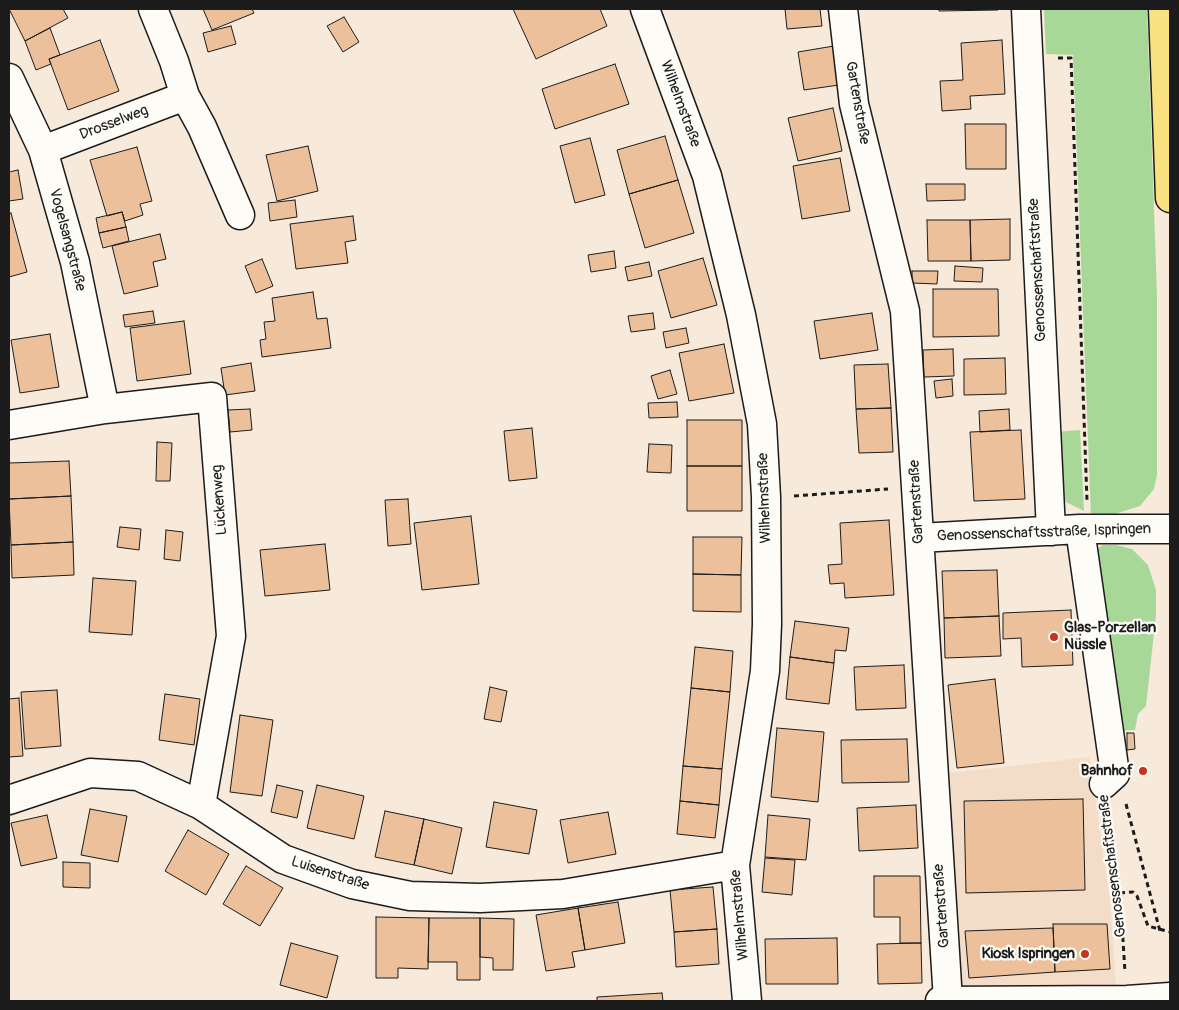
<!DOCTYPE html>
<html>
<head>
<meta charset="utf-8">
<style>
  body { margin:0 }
  #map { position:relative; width:1179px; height:1010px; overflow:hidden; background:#f8eadb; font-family:Pangolin,sans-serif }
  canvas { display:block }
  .frame { position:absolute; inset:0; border:10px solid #1c1c1c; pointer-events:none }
</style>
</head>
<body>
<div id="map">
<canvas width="1179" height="1010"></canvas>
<div class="frame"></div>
</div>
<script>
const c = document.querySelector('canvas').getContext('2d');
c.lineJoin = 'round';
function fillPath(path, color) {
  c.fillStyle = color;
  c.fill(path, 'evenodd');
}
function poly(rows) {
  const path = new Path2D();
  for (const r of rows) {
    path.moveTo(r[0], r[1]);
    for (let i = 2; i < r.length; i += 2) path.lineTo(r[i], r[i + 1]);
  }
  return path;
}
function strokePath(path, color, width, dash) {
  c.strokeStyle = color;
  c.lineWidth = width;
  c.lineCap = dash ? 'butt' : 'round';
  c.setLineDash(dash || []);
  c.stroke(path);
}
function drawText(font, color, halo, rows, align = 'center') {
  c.font = font + ' Pangolin,sans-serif';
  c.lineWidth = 4.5;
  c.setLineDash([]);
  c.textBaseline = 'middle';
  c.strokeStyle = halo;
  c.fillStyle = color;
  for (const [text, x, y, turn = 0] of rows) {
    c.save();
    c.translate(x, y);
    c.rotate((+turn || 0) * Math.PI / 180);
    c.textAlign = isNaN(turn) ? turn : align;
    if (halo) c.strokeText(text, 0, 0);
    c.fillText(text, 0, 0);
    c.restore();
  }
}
fillPath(poly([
  [1090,757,1111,909,1117,1001,961,1001,950,773]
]), '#f4ddc8');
fillPath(poly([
  [1044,9,1147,9,1157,295,1157,475,1154,489,1140,506,1102,518,1091,517,1073,55,1046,54],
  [1080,430,1084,511,1066,502,1061,489,1056,432],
  [1103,545,1116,545,1132,549,1148,565,1156,590,1156,615,1146,706,1138,714,1135,730,1115,731,1095,550]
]), '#a7d898');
const building = poly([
  [9,9,63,9,68,18,25,41,9,9],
  [203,9,252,9,254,13,212,30,203,9],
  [513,9,600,9,607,26,536,59,513,9],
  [785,9,820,9,822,26,787,29,785,9],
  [939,9,998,9,998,10,939,11,939,9],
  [344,17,359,42,343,52,327,26,344,17],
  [231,26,236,44,208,52,203,33,231,26],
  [50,28,60,55,49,59,51,64,36,70,25,41,50,28],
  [100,40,119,91,68,110,49,59,100,40],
  [1002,40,1005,94,970,96,971,109,942,111,940,81,963,80,961,43,1002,40],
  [840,45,846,84,804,90,798,52,840,45],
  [615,64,629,104,555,129,542,89,615,64],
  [833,108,842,151,798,161,788,118,833,108],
  [965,124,1006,124,1006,169,966,169,965,124],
  [665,136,678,180,629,194,617,150,665,136],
  [590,138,605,195,575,203,560,146,590,138],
  [308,146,318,191,277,201,266,155,308,146],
  [137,147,152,201,140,204,143,215,125,221,122,212,107,216,90,160,137,147],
  [840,158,850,211,802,219,793,166,840,158],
  [18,170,23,199,9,201,9,172,18,170],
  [678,180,694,233,645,248,629,194,678,180],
  [926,184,965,184,965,200,927,201,926,184],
  [295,200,297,217,270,221,268,203,295,200],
  [122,212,126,227,99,233,96,218,122,212],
  [11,213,27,272,9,277,9,214,11,213],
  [353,216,356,240,345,242,348,263,296,269,290,224,353,216],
  [1010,219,1010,260,971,261,970,220,1010,219],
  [927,220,970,220,971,261,928,261,927,220],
  [126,227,129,241,103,248,99,233,126,227],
  [160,234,166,259,153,262,158,286,124,294,112,246,160,234],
  [614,251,616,268,591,272,588,255,614,251],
  [703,258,717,305,671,318,658,271,703,258],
  [262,259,273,286,256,293,245,266,262,259],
  [649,262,652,276,628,281,625,267,649,262],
  [955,266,983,268,982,282,954,281,955,266],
  [912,271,938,271,937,284,912,283,912,271],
  [933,289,998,289,999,336,933,337,933,289],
  [313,292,317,319,327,318,331,348,262,357,260,340,266,339,264,322,275,321,272,298,313,292],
  [153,311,155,323,125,327,123,315,153,311],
  [653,313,655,329,631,332,628,316,653,313],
  [872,313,878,350,820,359,814,321,872,313],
  [184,321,191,374,137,381,130,328,184,321],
  [686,328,689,343,666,348,663,332,686,328],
  [50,334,59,387,20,393,11,340,50,334],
  [724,344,734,393,689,401,679,353,724,344],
  [953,349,954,376,924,377,923,350,953,349],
  [1005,358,1006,394,964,395,964,359,1005,358],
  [251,363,255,391,225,395,221,368,251,363],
  [888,364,891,408,856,409,854,365,888,364],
  [670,370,677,394,658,399,651,376,670,370],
  [952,379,953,396,936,398,934,381,952,379],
  [677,402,678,417,649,418,648,403,677,402],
  [891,408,893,452,859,453,856,409,891,408],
  [250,409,252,430,230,432,228,410,250,409],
  [1009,409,1010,430,980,432,979,411,1009,409],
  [687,420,742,420,742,466,687,466,687,420],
  [532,428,537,478,509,481,504,431,532,428],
  [1021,430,1025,499,974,501,970,432,1021,430],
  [157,442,172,443,170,481,156,481,157,442],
  [649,444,672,445,671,473,647,472,649,444],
  [69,461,71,496,9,499,9,463,69,461],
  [687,466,742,466,742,511,687,511,687,466],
  [71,496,73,542,11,545,9,499,71,496],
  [408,499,411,544,388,546,385,500,408,499],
  [471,516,479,584,422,590,414,523,471,516],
  [889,520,894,595,845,598,844,583,830,584,828,565,842,564,840,523,889,520],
  [120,527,141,529,139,550,117,547,120,527],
  [166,530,183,532,180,561,164,559,166,530],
  [693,537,742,537,741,575,693,574,693,537],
  [73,542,74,575,12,578,11,545,73,542],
  [325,544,330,590,265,596,260,550,325,544],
  [997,570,999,616,944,618,942,571,997,570],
  [693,574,741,575,741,612,693,611,693,574],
  [93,578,136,581,132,635,89,632,93,578],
  [1071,610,1073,665,1022,667,1021,638,1003,639,1003,613,1071,610],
  [999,616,1001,656,945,658,944,618,999,616],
  [795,621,849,628,846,651,835,650,834,663,790,657,795,621],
  [695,647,733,651,730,692,691,688,695,647],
  [790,657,834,663,829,704,786,699,790,657],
  [904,665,906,708,856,710,854,667,904,665],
  [995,679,1004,763,957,768,948,685,995,679],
  [490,687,507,691,501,722,484,719,490,687],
  [691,688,730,692,722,769,683,766,691,688],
  [57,690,61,746,25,749,21,692,57,690],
  [165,694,200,699,194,745,159,740,165,694],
  [19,698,23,756,9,757,9,699,19,698],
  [240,715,273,720,262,796,230,792,240,715],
  [777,728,824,732,818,802,771,797,777,728],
  [1127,733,1134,733,1135,749,1127,750,1127,733],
  [907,739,909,782,842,783,841,740,907,739],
  [683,766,722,769,719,805,680,801,683,766],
  [277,785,303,791,297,818,271,812,277,785],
  [317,785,364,796,354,839,307,828,317,785],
  [1083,799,1085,890,966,893,964,801,1083,799],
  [680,801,719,805,715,838,677,834,680,801],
  [494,802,537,810,529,854,486,847,494,802],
  [916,805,918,848,859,851,857,808,916,805],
  [90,809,127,816,118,862,81,855,90,809],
  [385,811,424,819,414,865,375,857,385,811],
  [608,812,616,854,568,863,560,820,608,812],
  [47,815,57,858,21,866,11,823,47,815],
  [768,815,810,819,806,860,765,857,768,815],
  [424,819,462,828,452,874,414,865,424,819],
  [188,830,229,854,206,895,165,871,188,830],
  [765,858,795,860,792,895,762,892,765,858],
  [63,862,90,863,90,888,63,887,63,862],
  [246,866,283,888,260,926,223,904,246,866],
  [874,876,920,876,921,943,900,943,900,917,874,917,874,876],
  [713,887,717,929,674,932,670,890,713,887],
  [618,902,625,943,585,950,578,908,618,902],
  [578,908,585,950,572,952,575,967,546,971,536,915,578,908],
  [376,917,429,918,428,969,398,968,398,978,376,978,376,917],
  [429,918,480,918,480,980,457,980,457,962,428,962,429,918],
  [480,918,514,919,513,970,493,970,493,958,480,957,480,918],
  [1053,924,1107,924,1110,969,1055,972,1053,924],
  [1053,928,1055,972,969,978,965,931,1053,928],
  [717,929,719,964,676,967,674,932,717,929],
  [837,938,838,984,766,984,765,939,837,938],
  [291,943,338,956,327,998,280,985,291,943],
  [921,943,922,983,878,984,877,944,921,943],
  [662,993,663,1001,597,1001,597,997,662,993]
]);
fillPath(building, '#ebc09b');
strokePath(building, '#1c1c1c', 1);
const minor = poly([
  [153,9,174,61,185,96,202,127,240,215],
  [645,9,707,176,741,315,762,424,766,497,767,624,765,671,735,865,747,1001],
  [843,9,854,104,905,311,948,1001],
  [1026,9,1051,531],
  [9,78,43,150,75,262,105,409],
  [43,150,185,96],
  [9,425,105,409,212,397,231,636,201,805],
  [1080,529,1115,774,1104,784],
  [919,538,1080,529,1170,529],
  [9,800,90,773,138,776,201,805,283,859,352,884,410,896,480,898,563,894,735,865],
  [940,1001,1127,1000,1170,997]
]);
const major = poly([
  [1163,9,1170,198]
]);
strokePath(minor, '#1c1c1c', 31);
strokePath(major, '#1c1c1c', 31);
strokePath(poly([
  [1058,58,1071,58,1087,501],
  [794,496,888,489],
  [1126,804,1160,931],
  [1108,812,1120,893,1125,972],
  [1120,893,1133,892,1137,896,1148,926,1170,932]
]), '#1c1c1c', 3, [5, 4]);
strokePath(minor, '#fdfcf7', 28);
strokePath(major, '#fae180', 28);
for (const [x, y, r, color] of [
  [1054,637,5,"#c8321e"],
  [1143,771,5,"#c8321e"],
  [1085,954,5,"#c8321e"]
]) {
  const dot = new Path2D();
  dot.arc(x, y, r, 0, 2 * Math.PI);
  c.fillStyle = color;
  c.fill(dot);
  strokePath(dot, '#fdfcf7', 2);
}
drawText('15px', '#1c1c1c', '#fdfcf7', [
  ["Gartenstraße",857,103,80],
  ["Wilhelmstraße",680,104,70],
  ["Drosselweg",114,123,-21],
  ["Vogelsangstraße",67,240,75],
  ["Genossenschaftstraße",1038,270,-93],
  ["Wilhelmstraße",765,498,-92],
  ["Lückenweg",220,500,-94],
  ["Gartenstraße",917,502,-93],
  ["Genossenschaftsstraße, Ispringen",1044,533,-2],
  ["Genossenschaftstraße",1113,866,-97],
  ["Luisenstraße",330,874,18],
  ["Gartenstraße",942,906,-94],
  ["Wilhelmstraße",740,915,-95]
]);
drawText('bold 15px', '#1c1c1c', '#fdfcf7', [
  ["Glas-Porzellan",1064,628,"left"],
  ["Nüssle",1064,645,"left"],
  ["Bahnhof",1133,771],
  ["Kiosk Ispringen",1075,954]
], 'right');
</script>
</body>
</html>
